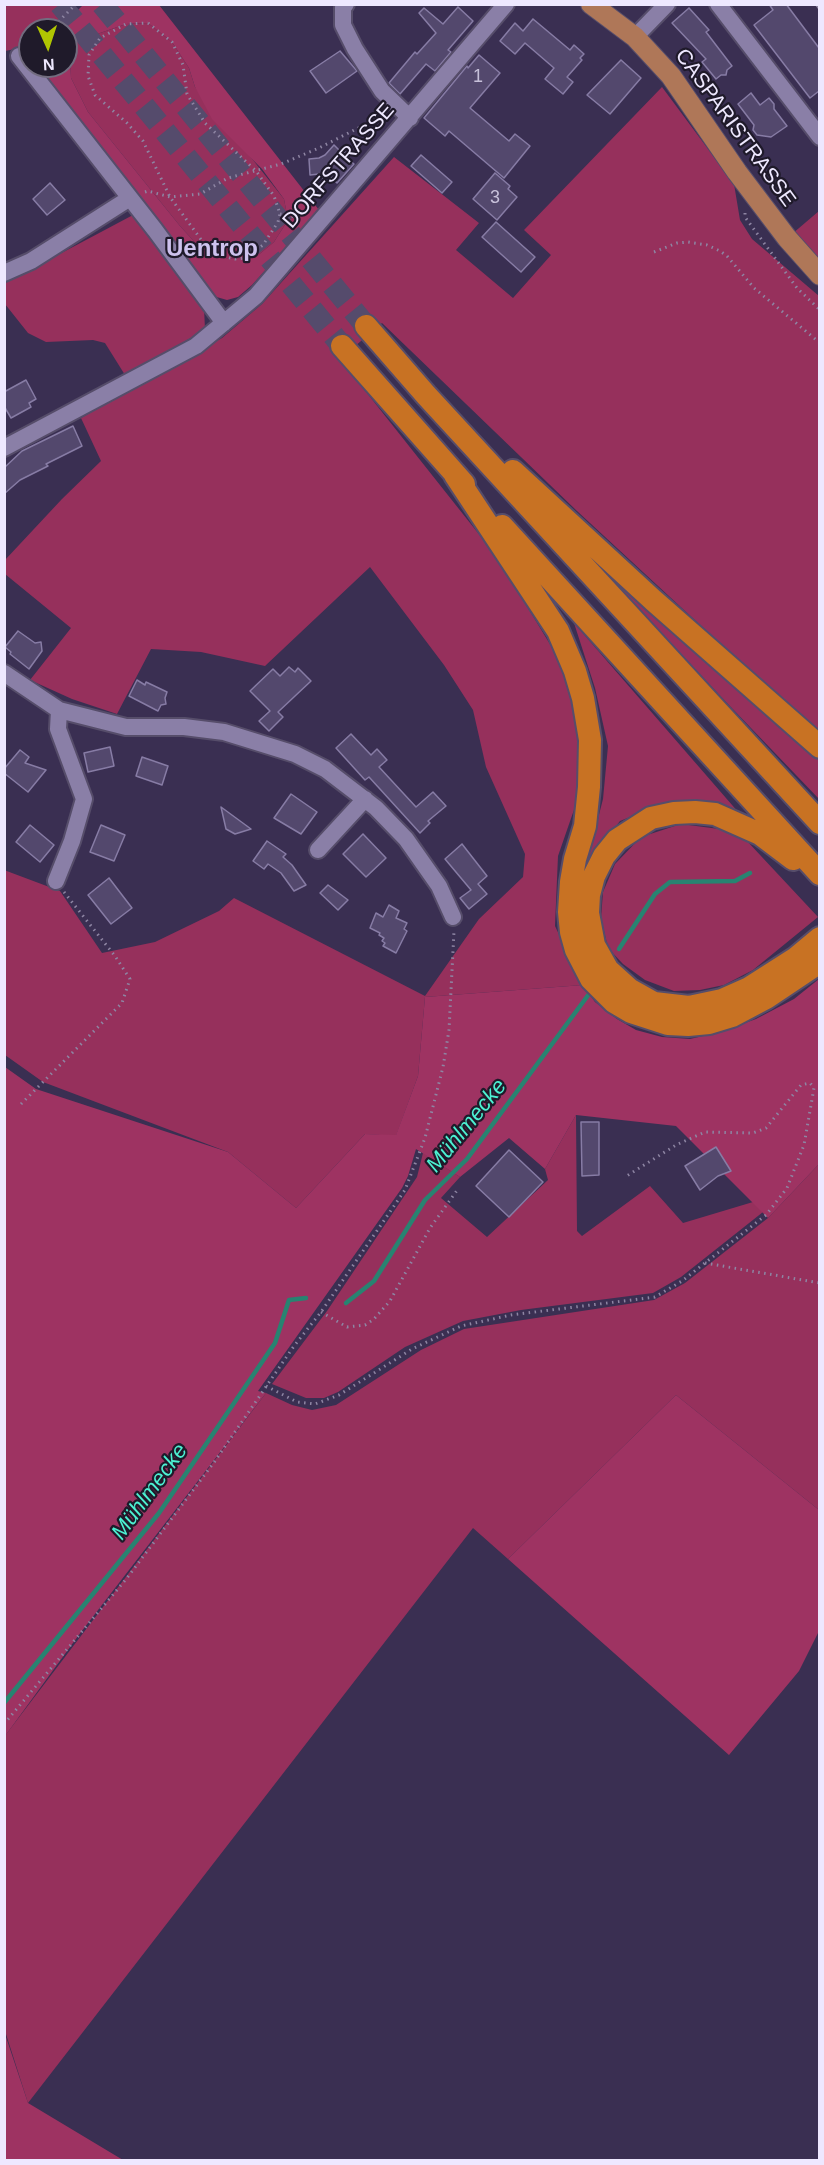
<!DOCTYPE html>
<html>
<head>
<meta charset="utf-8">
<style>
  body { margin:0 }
  #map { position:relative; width:824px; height:2165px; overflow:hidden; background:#3a2f52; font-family:Arial,sans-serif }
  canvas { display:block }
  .frame { position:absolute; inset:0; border:6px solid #eee8ff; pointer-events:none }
  .north { position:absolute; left:18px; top:18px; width:60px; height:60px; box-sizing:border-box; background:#1f1a2a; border:2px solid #726c7f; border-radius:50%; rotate:177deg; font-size:16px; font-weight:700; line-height:24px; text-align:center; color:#eee8ff }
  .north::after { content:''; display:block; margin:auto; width:21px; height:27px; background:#b0c502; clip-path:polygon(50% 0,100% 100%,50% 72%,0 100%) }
</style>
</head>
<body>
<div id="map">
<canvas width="824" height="2165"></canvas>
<div class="frame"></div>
<div class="north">N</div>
</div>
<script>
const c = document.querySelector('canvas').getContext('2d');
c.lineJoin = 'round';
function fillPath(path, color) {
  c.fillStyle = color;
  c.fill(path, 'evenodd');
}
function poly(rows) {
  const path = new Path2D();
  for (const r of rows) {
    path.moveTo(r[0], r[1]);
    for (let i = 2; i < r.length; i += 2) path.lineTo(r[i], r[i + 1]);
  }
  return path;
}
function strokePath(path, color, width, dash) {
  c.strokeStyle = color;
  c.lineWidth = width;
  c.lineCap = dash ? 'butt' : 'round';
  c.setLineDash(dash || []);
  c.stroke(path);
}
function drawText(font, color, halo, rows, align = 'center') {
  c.font = font + ' Arial,sans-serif';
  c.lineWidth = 4.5;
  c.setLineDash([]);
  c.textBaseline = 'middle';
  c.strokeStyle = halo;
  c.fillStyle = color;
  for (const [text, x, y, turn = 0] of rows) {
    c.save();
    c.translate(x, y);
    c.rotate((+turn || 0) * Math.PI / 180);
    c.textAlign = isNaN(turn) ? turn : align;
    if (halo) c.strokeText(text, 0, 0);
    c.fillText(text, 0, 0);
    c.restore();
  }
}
fillPath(poly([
  [5,5,73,5,47,30,30,30,30,42,20,48,5,51],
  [148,23,172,42,189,68,195,87,284,199,288,220,274,242,256,257,225,259,201,249,180,226,88,112,71,78,70,57,80,40,126,24],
  [662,87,734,184,740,220,752,239,819,296,819,735,577,511,382,323,340,359,497,557,562,664,582,739,576,804,558,856,555,926,583,985,425,997,418,1076,396,1136,365,1134,296,1208,228,1152,43,1082,5,1055,4,870,60,891,102,953,155,942,219,911,234,898,425,996,479,919,523,877,525,854,486,767,473,710,444,665,370,567,265,666,201,652,151,649,117,714,72,699,30,680,71,628,5,574,5,560,62,499,101,461,81,418,222,338,262,304,394,157,479,223,456,250,513,298,551,255,524,230],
  [819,211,819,266,792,234],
  [133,215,204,307,205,330,125,375,105,343,93,340,46,342,28,333,5,304,5,283],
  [563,529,819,757,819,799,726,702],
  [574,623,739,813,707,801,668,802,620,821,587,862,603,799,608,746,595,688],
  [681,824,719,829,747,841,818,917,753,970,724,985,700,990,674,991,645,980,623,964,608,948,601,918,603,892,615,864,641,837],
  [576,1115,577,1231,582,1236,650,1186,683,1223,753,1202,763,1212,681,1277,653,1293,521,1310,463,1321,405,1347,338,1392,324,1398,306,1398,272,1384,327,1311,417,1177,423,1153,460,1177,441,1198,487,1237,548,1180,545,1169],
  [819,1164,819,1510,676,1395,508,1559,473,1528,28,2103,5,2031,4,1737,266,1393,292,1405,312,1410,336,1405,421,1350,464,1329,654,1300,685,1283,768,1218]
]), '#96305c');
fillPath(poly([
  [83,5,159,5,319,210,252,285,238,297,227,300,213,296,35,66,66,66,66,30,58,30],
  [148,23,172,42,189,68,195,87,212,119,262,169,284,199,288,220,274,242,256,257,225,259,201,249,180,226,88,112,71,78,70,57,80,40,126,24],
  [819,979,819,1164,768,1218,676,1126,576,1115,545,1169,509,1138,460,1177,416,1149,408,1176,402,1188,258,1391,266,1393,81,1632,5,1736,5,1067,36,1089,228,1152,296,1208,365,1134,396,1135,418,1076,425,997,583,985,595,1002,617,1019,636,1030,662,1037,690,1039,720,1032,756,1019,794,999],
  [676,1395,819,1510,819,1631,799,1671,729,1755,508,1559],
  [4,2031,28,2103,123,2160,5,2160]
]), '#9e3362');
strokePath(poly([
  [619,949,655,894,670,882,735,881,750,873],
  [346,1303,374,1281,425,1200,467,1159,589,994],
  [4,1703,159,1513,275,1343,289,1300,306,1298]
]), '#288371', 4.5);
const building = poly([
  [769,4,786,4,819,48,819,91,810,98,754,25,773,10,769,4],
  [458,7,473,21,448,50,451,52,435,71,426,64,400,94,389,83,415,52,417,54,436,33,419,13,424,8,443,24,458,7],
  [689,8,709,30,706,32,732,66,727,70,726,75,721,75,716,79,702,62,706,59,672,23,689,8],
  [533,19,570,50,574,45,584,54,580,58,582,60,567,77,573,82,563,94,545,79,554,68,525,43,515,54,500,41,515,23,523,31,533,19],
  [340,51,357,71,326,93,310,71,340,51],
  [479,55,500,73,470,108,509,141,515,134,530,146,504,178,449,131,445,136,424,118,467,66,468,68,479,55],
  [621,60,641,78,610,114,587,95,621,60],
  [751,93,760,105,769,98,774,104,774,109,787,126,771,137,757,135,753,130,754,125,738,104,751,93],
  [334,145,342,153,347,152,347,158,354,164,337,183,332,178,324,179,319,174,310,175,309,159,319,158,325,155,334,145],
  [421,155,452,182,442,193,411,166,421,155],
  [495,173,510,186,508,189,517,197,497,220,473,199,495,173],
  [50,183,65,200,47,215,33,199,50,183],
  [496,222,535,257,521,272,482,237,496,222],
  [26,380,36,399,29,403,31,407,11,418,4,406,4,392,26,380],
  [73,426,82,446,46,464,48,466,20,480,4,494,4,468,22,451,73,426],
  [18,631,35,643,41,642,42,651,29,669,10,654,11,652,5,647,18,631],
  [289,667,295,672,298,668,311,681,278,712,283,717,269,731,259,721,270,711,250,691,273,669,280,676,289,667],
  [137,680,145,685,146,682,167,692,165,698,166,704,161,705,158,711,129,696,137,680],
  [351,734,371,755,377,749,387,760,379,767,416,807,433,792,446,806,428,821,430,823,420,833,369,777,365,780,336,748,351,734],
  [110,747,114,766,88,772,84,753,110,747],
  [20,750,29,757,25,763,46,770,28,792,4,773,4,769,20,750],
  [142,757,168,766,162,785,136,776,142,757],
  [291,794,317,812,301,834,274,818,291,794],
  [221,807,251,829,235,834,226,829,221,807],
  [30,825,54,845,40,862,16,842,30,825],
  [101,825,125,835,114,861,90,852,101,825],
  [363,834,386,858,366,877,343,854,363,834],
  [267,841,286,854,283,857,292,865,306,885,294,891,281,873,268,864,264,869,253,861,267,841],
  [462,844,487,876,478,884,487,894,469,909,460,898,471,890,445,859,462,844],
  [109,878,132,908,111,924,88,895,109,878],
  [328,885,348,900,338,910,320,893,328,885],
  [389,905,399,911,396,918,407,923,404,929,407,931,396,953,383,946,385,943,382,941,384,938,379,935,380,933,370,928,376,913,383,917,389,905],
  [581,1122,599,1122,599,1175,582,1176,581,1122],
  [716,1147,731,1171,718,1176,700,1190,685,1166,716,1147],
  [509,1150,543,1182,509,1217,476,1186,509,1150]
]);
fillPath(building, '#53486d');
strokePath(building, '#877ca5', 1.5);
strokePath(poly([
  [60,4,342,346],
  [102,4,366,326]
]), '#554b6c', 22, [22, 11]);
const minor = poly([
  [346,4,343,8,343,25,355,49,382,91,410,118],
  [718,4,820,137],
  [635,37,667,4],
  [19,56,155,230,224,323],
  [4,273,31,261,130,198],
  [4,448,196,346,256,296,506,4],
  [4,673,59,710,126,727,184,727,224,732,295,754,325,769,376,808,406,839,439,886,453,917],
  [318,850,365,799],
  [56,881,72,841,84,799,58,729,59,710]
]);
const major = poly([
  [591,4,635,37,671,76,737,172,787,238,820,275]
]);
const highway = poly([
  [366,326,426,395,820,823],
  [342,346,464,484],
  [513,471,653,600,820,747],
  [455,475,558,631,575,671,583,698,590,740,589,787,585,826,575,859,571,882,569,912,571,932,576,950,591,979,614,1002,631,1012,668,1024,688,1025,709,1023,732,1016,766,998,820,962],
  [502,526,820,874],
  [793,859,760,834,715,814,695,812,674,813,651,818,617,840,604,856,594,876,589,895,588,913,594,945,608,970,629,989,654,1003,689,1007,722,1000,749,988,796,958,820,938]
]);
strokePath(minor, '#564d6a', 20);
strokePath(major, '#564d6a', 22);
strokePath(highway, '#564d6a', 26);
strokePath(poly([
  [148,23,172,42,183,65,187,94,205,123,256,171,274,196,280,214,278,222,263,245,245,258,235,259,226,257,212,251,205,245,170,197,143,141,127,123,95,95,88,76,89,55,100,38,126,24,148,23],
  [50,30,76,4],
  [145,192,148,191,170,197,200,194,228,178,281,164,319,148,374,120,387,118],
  [745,213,745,217,797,288,820,310],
  [280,214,301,218],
  [654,252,677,243,688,242,707,245,720,251,727,256,754,288,820,343],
  [21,1104,122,1003,130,979,115,956,64,892],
  [705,1263,820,1283],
  [321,1312,347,1327,365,1325,374,1319,390,1301,430,1228,458,1189],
  [266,1386,297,1402,315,1404,339,1395,412,1349,461,1326,511,1315,655,1297,682,1281,766,1215,787,1188,804,1145,814,1088,810,1083,801,1085,766,1128,753,1133,705,1132,676,1145,625,1177],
  [4,1724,127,1578,215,1461,294,1346,321,1312,405,1190,425,1138,443,1067,449,1030,454,931]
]), '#8e85a3', 3, [1.5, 4.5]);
strokePath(minor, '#8a7fa7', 16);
strokePath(major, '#af7758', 20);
strokePath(highway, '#c87223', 22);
strokePath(poly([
  [817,4,820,8]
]), '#8f86a3', 4.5, [12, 6]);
drawText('18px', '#c7c0da', null, [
  ["1",478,77],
  ["3",495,198]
]);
drawText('21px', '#eee8ff', '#1f1a2a', [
  ["CASPARISTRASSE",735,128,54],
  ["DORFSTRASSE",339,166,-49]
]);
drawText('italic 22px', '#4cf1d2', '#1f1a2a', [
  ["Mühlmecke",467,1126,-51],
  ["Mühlmecke",150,1492,-54]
]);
drawText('bold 24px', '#cec2ee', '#1f1a2a', [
  ["Uentrop",212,249]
]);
</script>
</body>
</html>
